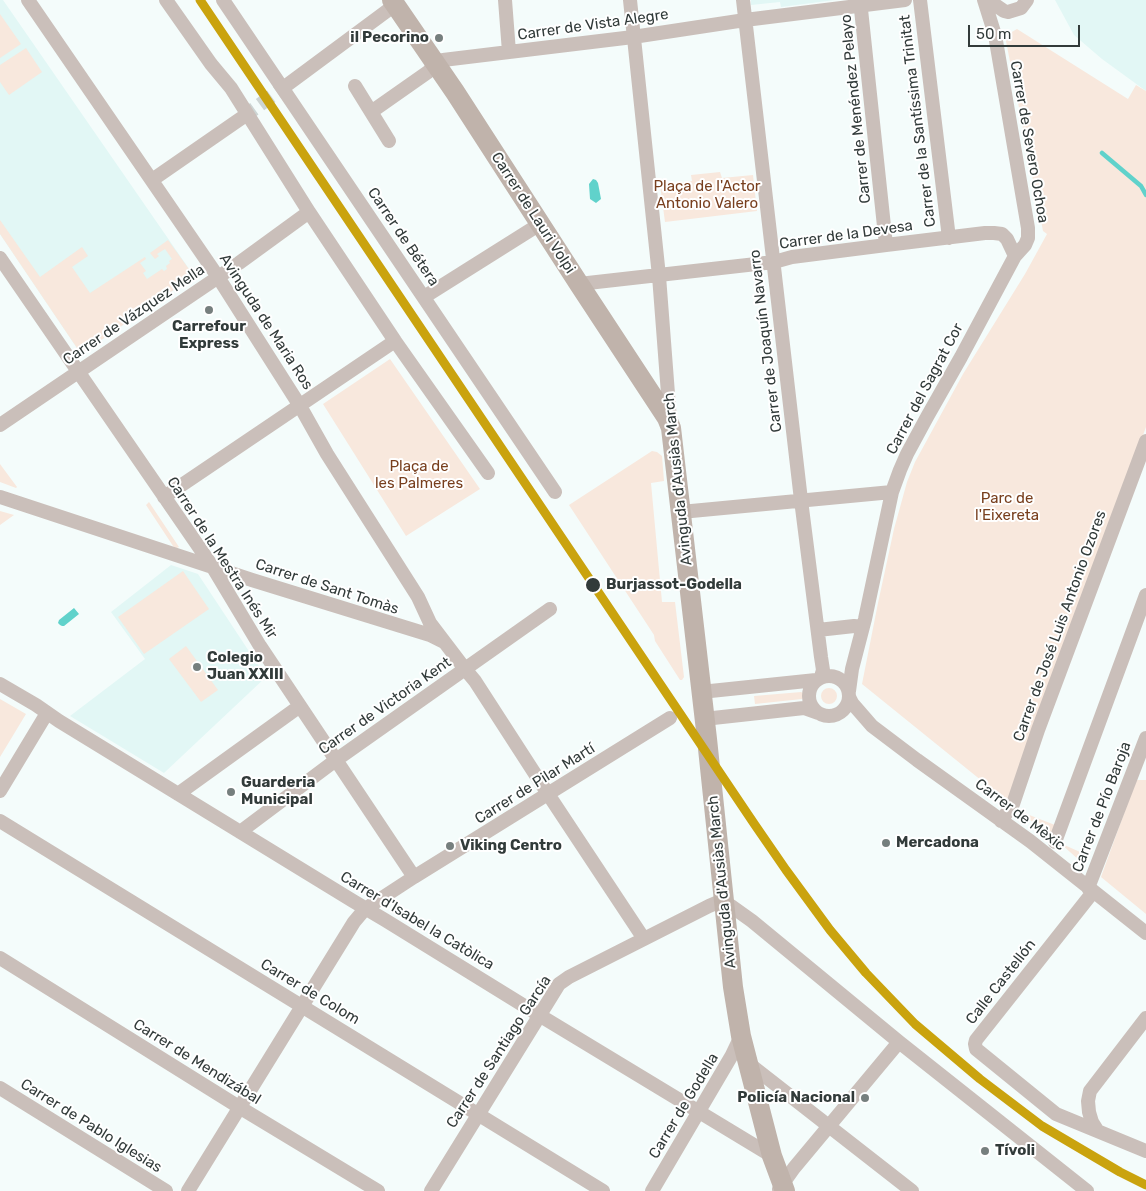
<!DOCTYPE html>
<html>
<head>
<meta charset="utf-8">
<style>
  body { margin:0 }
  #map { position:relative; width:1146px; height:1191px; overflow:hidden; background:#f4fcfb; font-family:Rubik,sans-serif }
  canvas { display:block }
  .scale { position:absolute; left:968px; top:25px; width:112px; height:22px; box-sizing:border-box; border:2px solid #323b3a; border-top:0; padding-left:6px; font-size:15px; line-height:18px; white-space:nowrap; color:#323b3a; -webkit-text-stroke:4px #fff; paint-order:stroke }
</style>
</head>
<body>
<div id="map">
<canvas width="1146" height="1191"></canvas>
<div class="scale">50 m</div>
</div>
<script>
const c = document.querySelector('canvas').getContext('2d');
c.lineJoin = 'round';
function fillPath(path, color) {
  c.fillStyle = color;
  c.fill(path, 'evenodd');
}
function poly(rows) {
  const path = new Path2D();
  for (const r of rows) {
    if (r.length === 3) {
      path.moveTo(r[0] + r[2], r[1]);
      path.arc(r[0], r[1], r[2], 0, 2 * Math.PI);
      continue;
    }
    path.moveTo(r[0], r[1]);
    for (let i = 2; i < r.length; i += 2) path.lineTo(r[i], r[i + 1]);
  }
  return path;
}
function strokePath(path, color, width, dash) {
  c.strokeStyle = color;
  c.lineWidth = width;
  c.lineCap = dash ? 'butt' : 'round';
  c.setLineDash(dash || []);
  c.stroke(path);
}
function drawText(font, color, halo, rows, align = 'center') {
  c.font = font + ' Rubik,sans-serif';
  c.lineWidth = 4;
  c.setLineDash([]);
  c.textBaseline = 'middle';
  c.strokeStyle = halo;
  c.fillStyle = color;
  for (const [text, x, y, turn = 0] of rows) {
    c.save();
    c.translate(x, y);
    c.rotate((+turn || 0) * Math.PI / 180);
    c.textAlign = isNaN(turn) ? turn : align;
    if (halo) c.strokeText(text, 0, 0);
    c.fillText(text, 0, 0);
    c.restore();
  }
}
fillPath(poly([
  [0,0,3,0,194,276,81,354,0,234],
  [751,0,835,0,781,7,780,2,751,5],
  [1055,0,1146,0,1146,91,1102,59,1074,35],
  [171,565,198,574,266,677,164,773,70,716,145,659,111,612]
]), '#e2f7f5');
fillPath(poly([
  [0,14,21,44,0,58],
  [1017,29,1128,99,1136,85,1146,91,1146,427,1008,802,862,684,878,603,894,529,907,482,915,462,963,374,1025,274,1047,234,1043,231,1005,36],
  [26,48,42,72,9,95,0,82,0,65],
  [720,172,722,178,753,175,757,211,665,222,660,185,692,181,691,175],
  [0,220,40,277,82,247,88,256,72,267,90,293,145,257,146,259,140,263,146,271,143,273,147,279,162,269,164,271,167,269,166,266,170,263,169,261,172,259,165,249,157,254,159,256,155,259,150,253,168,240,194,276,81,354,0,234],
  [390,359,480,489,406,536,323,404],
  [652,451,657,452,662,456,664,481,651,483,662,602,675,602,684,677,682,680,680,680,655,641,654,635,569,505],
  [0,464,17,487,16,488,0,482],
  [149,502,179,547,175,549,146,505],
  [0,511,14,515,0,525],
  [183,571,209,609,144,654,118,617],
  [186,646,218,690,201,702,169,659],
  [829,696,8],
  [801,692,803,693,803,698,802,699,755,704,754,696],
  [0,699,26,714,0,757],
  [1136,780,1146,780,1146,914,1101,877],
  [1019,811,1055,825,1050,836],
  [1060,843,1080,852,1082,856,1080,861]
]), '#f8e8dd');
fillPath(poly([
  [593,179,596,180,598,183,601,199,596,203,590,199,589,184],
  [74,608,79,614,64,626,62,626,60,625,58,623,59,620]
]), '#60d2cb');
strokePath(poly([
  [1102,153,1141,186,1146,195]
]), '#60d2cb', 4.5);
strokePath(poly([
  [243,117,287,85]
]), '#cdd5d4', 14, [14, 7]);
strokePath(poly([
  [28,0,218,277,300,406,327,454,418,597,430,623,465,669,475,681,548,794,644,939],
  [166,0,211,64,231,88,309,212,395,341,488,473],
  [223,0,555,492],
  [505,0,509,52],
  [630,0,659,276,670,420],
  [743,0,801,500,821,657,823,670,821,677],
  [860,0,886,245],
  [920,0,949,238],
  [988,0,1004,11,1008,12,1021,8,1027,0],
  [287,85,395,5,395,0],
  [355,86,389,141],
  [371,112,428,72,435,64,443,60,633,37,745,20,905,0],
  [152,180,243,117],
  [0,258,212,566,260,646,414,877],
  [579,284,774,262,792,257,886,245,985,233,994,233,1002,234,1007,239,1015,256],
  [424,297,540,224],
  [0,425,239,263,309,212],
  [0,497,252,580,430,635,444,642],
  [164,497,395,341],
  [681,512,892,492],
  [818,630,854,626,863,627],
  [829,696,20],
  [0,684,36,705,59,721,353,901,385,920,539,1015,772,1156],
  [849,691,852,669,865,619,892,492,900,470,907,454,927,417,961,357,1015,256,1025,245,1028,238,1028,228,995,35,984,0],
  [701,692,816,680],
  [849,697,852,703,872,726,917,760,1030,841,1146,933],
  [704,719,804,708,818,713],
  [0,791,47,713],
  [178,794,300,706],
  [0,821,603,1191],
  [1001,821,1013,804,1038,730,1146,441],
  [240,832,336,760,550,609],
  [1055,842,1146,595],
  [1088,888,1146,738],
  [1093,892,976,1040,975,1044,976,1049,1056,1114,1146,1151],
  [0,958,239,1107,378,1191],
  [748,1063,912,1191],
  [0,1088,166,1191],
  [1097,1130,1092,1122,1089,1112,1088,1101,1090,1091,1146,1018],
  [779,1189,794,1168,899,1042],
  [188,1191,354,922,365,909,414,877,670,718],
  [431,1191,559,984,569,977,709,906,716,903,723,902,731,906,752,921,899,1042,1087,1191],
  [652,1191,732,1055,741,1036]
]), '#cabfba', 14);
strokePath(poly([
  [392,0,455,92,579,284,667,418,671,428,707,739,733,987,741,1036,772,1156,785,1191]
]), '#c0b3ab', 20);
strokePath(poly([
  [200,0,755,825,786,870,830,930,866,973,915,1024,980,1079,1042,1126,1120,1172,1146,1185]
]), '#caa30e', 9);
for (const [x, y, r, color] of [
  [439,38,5,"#767f7e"],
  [209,310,5,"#767f7e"],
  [593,585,8,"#323b3a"],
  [197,667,5,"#767f7e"],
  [231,792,5,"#767f7e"],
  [886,843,5,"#767f7e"],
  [450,846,5,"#767f7e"],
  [865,1098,5,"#767f7e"],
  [985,1151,5,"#767f7e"]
]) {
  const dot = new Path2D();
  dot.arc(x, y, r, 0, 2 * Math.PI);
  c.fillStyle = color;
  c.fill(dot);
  strokePath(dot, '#fff', 2);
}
drawText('15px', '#323b3a', '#fff', [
  ["Carrer de Vista Alegre",593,25,-8],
  ["Carrer de Menéndez Pelayo",856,109,-96],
  ["Carrer de la Santíssima Trinitat",918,121,-97],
  ["Carrer de Severo Ochoa",1029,142,80],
  ["Carrer de Lauri Volpi",533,213,57],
  ["Carrer de la Devesa",846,235,-8],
  ["Carrer de Bétera",403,237,56],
  ["Carrer de Vázquez Mella",134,315,-34],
  ["Avinguda de Maria Ros",266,322,57],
  ["Carrer de Joaquín Navarro",766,341,-97],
  ["Carrer del Sagrat Cor",925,389,-62],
  ["Avinguda d'Ausiàs March",678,479,-96],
  ["Carrer de la Mestra Inés Mir",222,558,57],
  ["Carrer de Sant Tomàs",327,587,18],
  ["Carrer de José Luis Antonio Ozores",1060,626,-70],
  ["Carrer de Victoria Kent",385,706,-35],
  ["Carrer de Pilar Martí",535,784,-32],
  ["Carrer de Pío Baroja",1102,807,-69],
  ["Carrer de Mèxic",1020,815,37],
  ["Avinguda d'Ausiàs March",722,882,-96],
  ["Carrer d'Isabel la Catòlica",417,921,31],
  ["Calle Castellón",1001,982,-52],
  ["Carrer de Colom",310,992,31],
  ["Carrer de Santiago García",499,1052,-57],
  ["Carrer de Mendizábal",197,1062,32],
  ["Carrer de Godella",684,1106,-59],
  ["Carrer de Pablo Iglesias",91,1126,32]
]);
drawText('bold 15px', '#323b3a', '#fff', [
  ["il Pecorino",429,38,"right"],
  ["Carrefour",209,327,"center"],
  ["Express",209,344,"center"],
  ["Colegio",207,658],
  ["Juan XXIII",207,675],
  ["Guarderia",241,783],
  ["Municipal",241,800],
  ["Mercadona",896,843],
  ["Viking Centro",460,846],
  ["Policía Nacional",855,1098,"right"],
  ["Tívoli",995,1151]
], 'left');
drawText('15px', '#783f1e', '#fff', [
  ["Plaça de l'Actor",707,187],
  ["Antonio Valero",707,204],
  ["Plaça de",419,467],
  ["les Palmeres",419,484],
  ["Parc de",1007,499],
  ["l'Eixereta",1007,516]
]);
drawText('bold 15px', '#323b3a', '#fff', [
  ["Burjassot-Godella",606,585]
], 'left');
</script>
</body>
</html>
